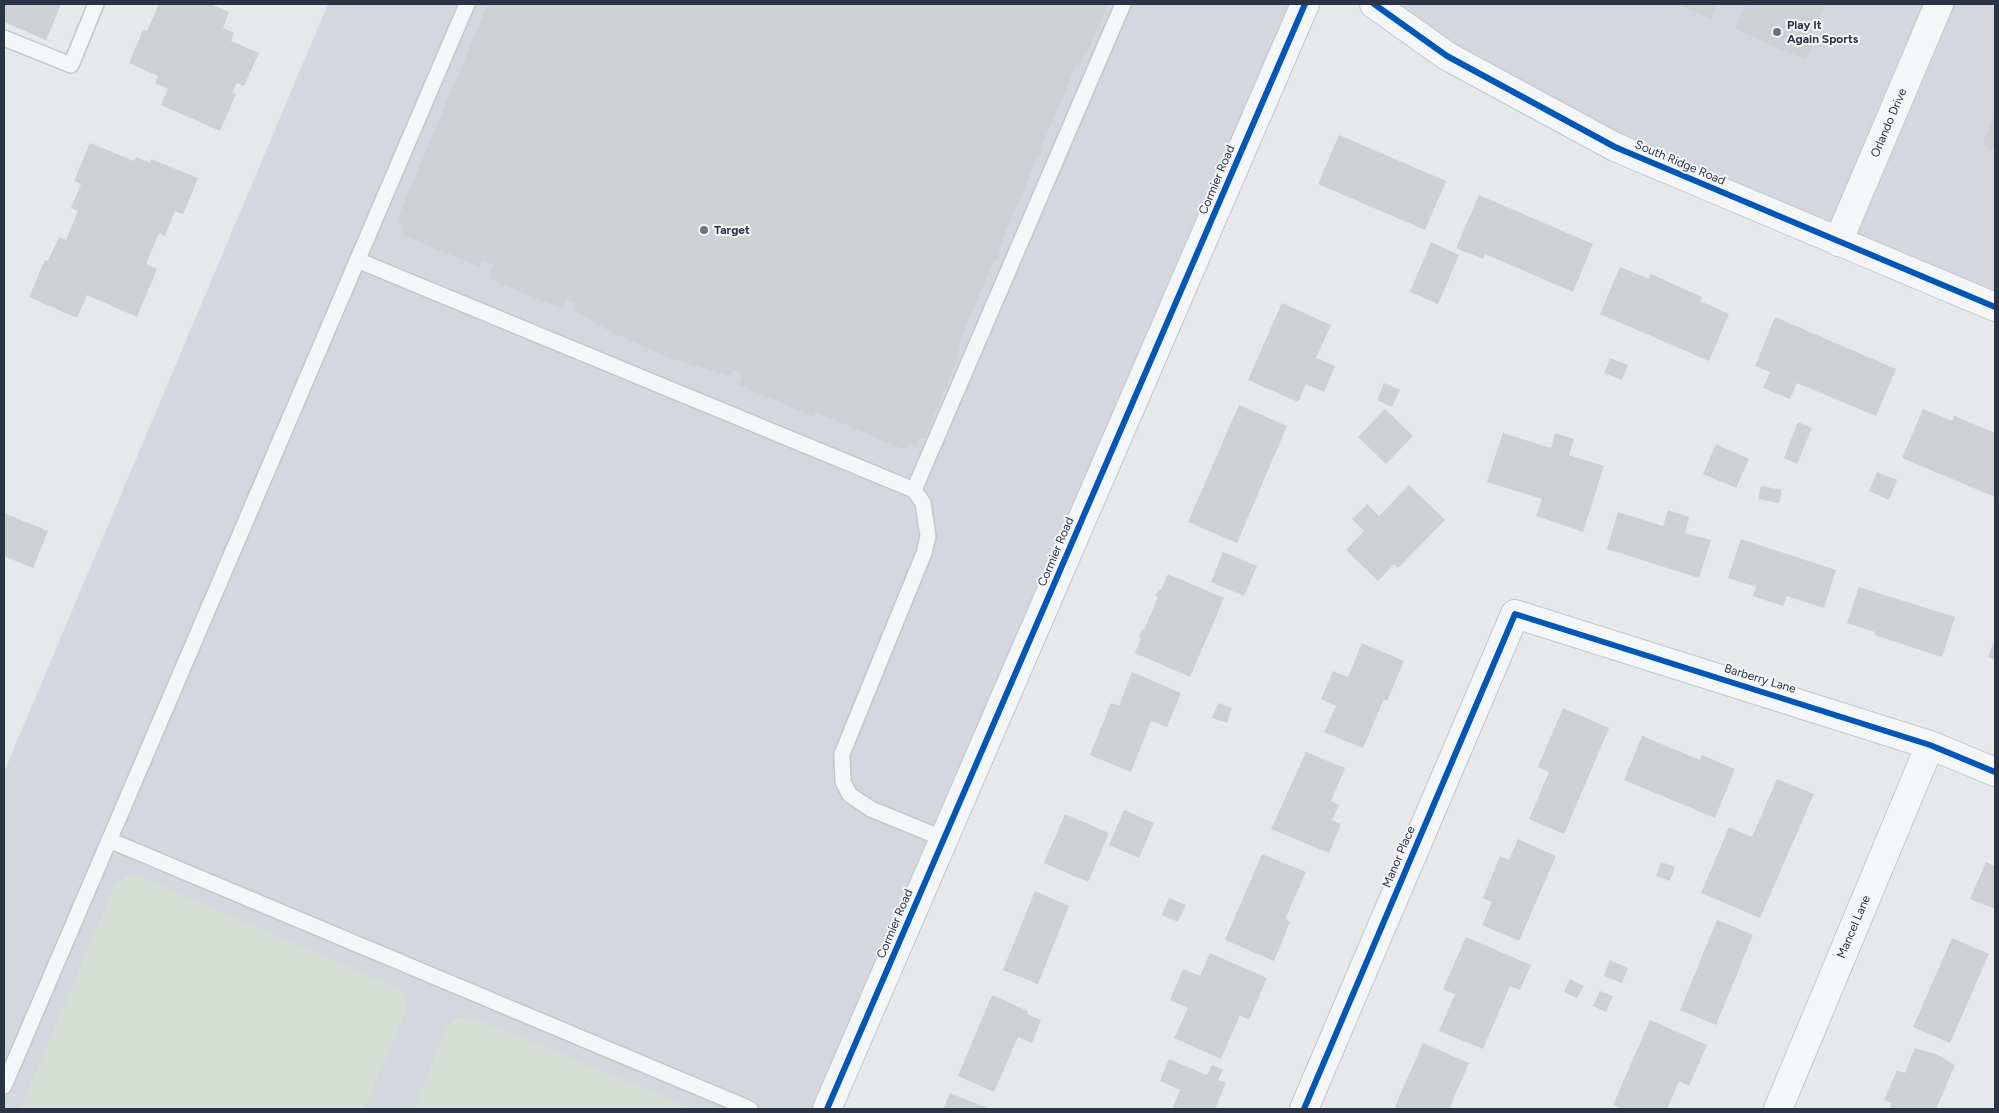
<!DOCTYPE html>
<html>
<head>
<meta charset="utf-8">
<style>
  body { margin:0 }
  #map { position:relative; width:1999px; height:1113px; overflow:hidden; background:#e6e8ea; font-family:Figtree,sans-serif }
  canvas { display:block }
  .frame { position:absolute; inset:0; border:5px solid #2b3445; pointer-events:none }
</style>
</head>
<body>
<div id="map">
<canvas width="1999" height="1113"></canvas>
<div class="frame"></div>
</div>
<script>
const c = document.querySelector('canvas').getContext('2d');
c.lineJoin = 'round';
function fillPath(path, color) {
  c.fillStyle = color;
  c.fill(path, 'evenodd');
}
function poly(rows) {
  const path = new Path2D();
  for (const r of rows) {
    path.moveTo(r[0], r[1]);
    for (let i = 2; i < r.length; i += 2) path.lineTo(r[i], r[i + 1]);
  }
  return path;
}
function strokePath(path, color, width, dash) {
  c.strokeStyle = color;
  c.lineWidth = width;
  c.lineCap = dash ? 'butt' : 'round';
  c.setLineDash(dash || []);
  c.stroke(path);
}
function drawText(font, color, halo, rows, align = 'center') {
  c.font = font + ' Figtree,sans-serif';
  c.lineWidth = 4;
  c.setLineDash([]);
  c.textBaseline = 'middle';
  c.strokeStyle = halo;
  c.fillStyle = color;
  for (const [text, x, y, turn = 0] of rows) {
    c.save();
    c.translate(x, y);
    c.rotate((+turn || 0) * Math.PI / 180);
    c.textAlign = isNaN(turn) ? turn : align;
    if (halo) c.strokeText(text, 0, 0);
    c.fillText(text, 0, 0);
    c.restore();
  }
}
fillPath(poly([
  [328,4,1305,4,827,1109,4,1109,4,772],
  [1374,4,1995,4,1995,307,1615,147]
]), '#d4d7dd');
fillPath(poly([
  [133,876,141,877,400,989,405,996,406,1011,364,1109,20,1109,115,885,125,877],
  [464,1017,473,1017,694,1109,413,1109,448,1025,455,1019]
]), '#d6ded6');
fillPath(poly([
  [4,4,61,4,46,40,4,22],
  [159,4,210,4,229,12,223,28,234,33,231,41,259,53,244,86,237,83,232,93,236,94,220,131,161,105,168,89,155,83,158,76,129,63,143,30,147,31],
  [488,4,1108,4,1086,55,1083,54,1079,64,1077,63,1041,148,1043,149,1039,159,1037,158,998,250,1001,251,996,261,994,260,958,345,960,346,956,357,958,358,924,439,920,437,916,445,909,442,905,450,816,412,814,417,739,385,743,374,733,369,730,376,669,358,649,349,611,332,574,310,577,303,566,299,562,309,488,278,494,265,482,260,479,267,401,234,404,225,396,222],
  [1676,4,1717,4,1711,19],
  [1746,4,1825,4,1812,35,1816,37,1806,60,1735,29],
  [1995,114,1995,150,1982,145],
  [1339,135,1446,181,1425,230,1318,184],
  [90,143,134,161,136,157,150,163,151,159,198,178,183,214,175,211,165,236,159,233,146,264,157,269,137,317,87,295,77,318,29,297,45,260,48,261,59,237,66,240,78,211,71,208,81,184,74,181],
  [1479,195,1593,244,1573,292,1485,254,1483,259,1456,248],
  [1431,242,1459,255,1438,304,1410,292],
  [1620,267,1649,279,1651,274,1702,297,1700,301,1729,314,1709,361,1600,314],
  [1282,303,1331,325,1316,358,1335,366,1324,392,1306,384,1298,402,1248,380],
  [1775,317,1896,369,1876,416,1797,383,1790,399,1763,388,1770,372,1755,366],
  [1610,358,1628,365,1622,380,1604,373],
  [1384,383,1400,390,1392,407,1377,400],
  [1239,405,1287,426,1237,543,1188,522],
  [1385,409,1413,436,1386,464,1358,437],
  [1923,409,1952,421,1954,416,1995,433,1995,497,1902,458],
  [1798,422,1812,428,1797,464,1784,458],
  [1503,433,1551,448,1555,433,1574,439,1569,455,1604,466,1583,532,1536,516,1542,499,1487,482],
  [1716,444,1749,459,1736,488,1703,474],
  [1877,472,1897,480,1889,500,1869,491],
  [1409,485,1445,520,1398,568,1394,564,1378,581,1346,550,1364,531,1352,519,1367,504,1379,516],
  [1761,486,1782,490,1779,503,1758,499],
  [1668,510,1689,517,1685,533,1711,540,1699,578,1607,549,1618,512,1663,526],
  [4,513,48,531,33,568,4,556],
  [1741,539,1836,570,1824,608,1787,596,1783,606,1753,596,1756,587,1728,578],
  [1223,552,1257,566,1244,596,1211,582],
  [1168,574,1224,598,1190,677,1135,653,1141,638,1139,637,1142,629,1144,630,1158,597,1155,596,1159,589,1161,590],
  [1859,587,1955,617,1942,657,1874,635,1875,632,1847,623],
  [1995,638,1995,660,1988,657],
  [1362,643,1404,661,1387,701,1384,699,1363,748,1324,732,1336,706,1321,699,1333,671,1348,677],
  [1132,672,1181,693,1167,727,1151,721,1131,772,1090,755,1111,703,1119,706],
  [1218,703,1232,708,1227,723,1212,718],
  [1563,708,1609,728,1564,834,1529,819,1549,772,1538,767],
  [1642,736,1700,760,1702,755,1735,769,1715,818,1624,780],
  [1306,752,1345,768,1331,801,1339,805,1332,820,1341,824,1329,853,1271,829],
  [1777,779,1814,794,1760,918,1701,893,1729,827,1752,837],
  [1124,810,1154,823,1139,858,1109,845],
  [1065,814,1109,833,1088,882,1044,863],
  [1518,839,1556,856,1519,941,1482,925,1492,902,1483,898,1500,856,1509,860],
  [1262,854,1306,872,1285,919,1290,922,1274,961,1225,940],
  [1661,862,1675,867,1670,881,1656,876],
  [1986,862,1995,866,1995,909,1970,899],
  [1035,891,1069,906,1038,984,1003,970],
  [1169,898,1186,905,1178,922,1162,915],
  [1717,920,1753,935,1716,1025,1680,1010],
  [1466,937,1531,965,1520,990,1510,986,1483,1049,1439,1031,1455,994,1443,989],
  [1952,938,1989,954,1950,1043,1913,1027],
  [1210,953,1267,978,1249,1020,1240,1015,1221,1059,1174,1038,1188,1008,1170,1000,1183,969,1200,976],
  [1610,960,1628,968,1622,983,1604,976],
  [1570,979,1584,986,1577,998,1564,992],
  [1600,991,1613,996,1606,1012,1593,1006],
  [992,995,1028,1011,1027,1014,1041,1020,1032,1043,1018,1037,994,1092,958,1076],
  [1650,1020,1707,1045,1689,1086,1679,1081,1667,1109,1622,1109,1613,1105],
  [1423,1043,1469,1063,1449,1109,1394,1109],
  [1915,1048,1936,1054,1955,1065,1936,1109,1889,1109,1892,1103,1884,1100,1897,1070,1905,1073],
  [1169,1059,1207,1075,1212,1065,1223,1070,1218,1080,1226,1083,1215,1109,1172,1109,1180,1090,1160,1081],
  [950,1093,990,1109,943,1109]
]), '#ced0d3');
const service = poly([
  [4,38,71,65,96,4],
  [357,260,914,490,923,503,928,536,924,553,842,754,843,782,850,795,871,809,944,839],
  [914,490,1123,4],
  [109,840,750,1109],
  [4,1086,467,4]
]);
const minor = poly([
  [1374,4,1447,56,1615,147,1995,307],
  [1838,242,1939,4],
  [1304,1109,1515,614,1930,745,1995,772],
  [1778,1109,1930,745]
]);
const tertiary = poly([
  [827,1109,1305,4]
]);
strokePath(service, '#c4c6c8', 18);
strokePath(minor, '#c4c6c8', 30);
strokePath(tertiary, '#c4c6c8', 30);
strokePath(service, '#f5f6f7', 15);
strokePath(minor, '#f5f6f7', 28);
strokePath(tertiary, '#f5f6f7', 28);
strokePath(poly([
  [1374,4,1447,56,1615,147,1995,307],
  [827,1109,1305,4],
  [1304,1109,1515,614,1930,745,1995,772]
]), '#0057b8', 6);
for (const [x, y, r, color] of [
  [1777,32,5,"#6c737f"],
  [704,230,5,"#6c737f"]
]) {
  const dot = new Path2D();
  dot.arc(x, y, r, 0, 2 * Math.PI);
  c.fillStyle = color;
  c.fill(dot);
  strokePath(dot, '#f4f6f9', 2);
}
drawText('bold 12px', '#2b3445', '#f4f6f9', [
  ["Play It",1787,25],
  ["Again Sports",1787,39],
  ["Target",714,230]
], 'left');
drawText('12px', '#2b3445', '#f4f6f9', [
  ["Orlando Drive",1889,123,-67],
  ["South Ridge Road",1680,163,23],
  ["Cormier Road",1217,180,-67],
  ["Cormier Road",1056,552,-67],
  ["Barberry Lane",1760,679,17],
  ["Manor Place",1399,857,-67],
  ["Cormier Road",895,924,-67],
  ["Mancel Lane",1854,927,-67]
]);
</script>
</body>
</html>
